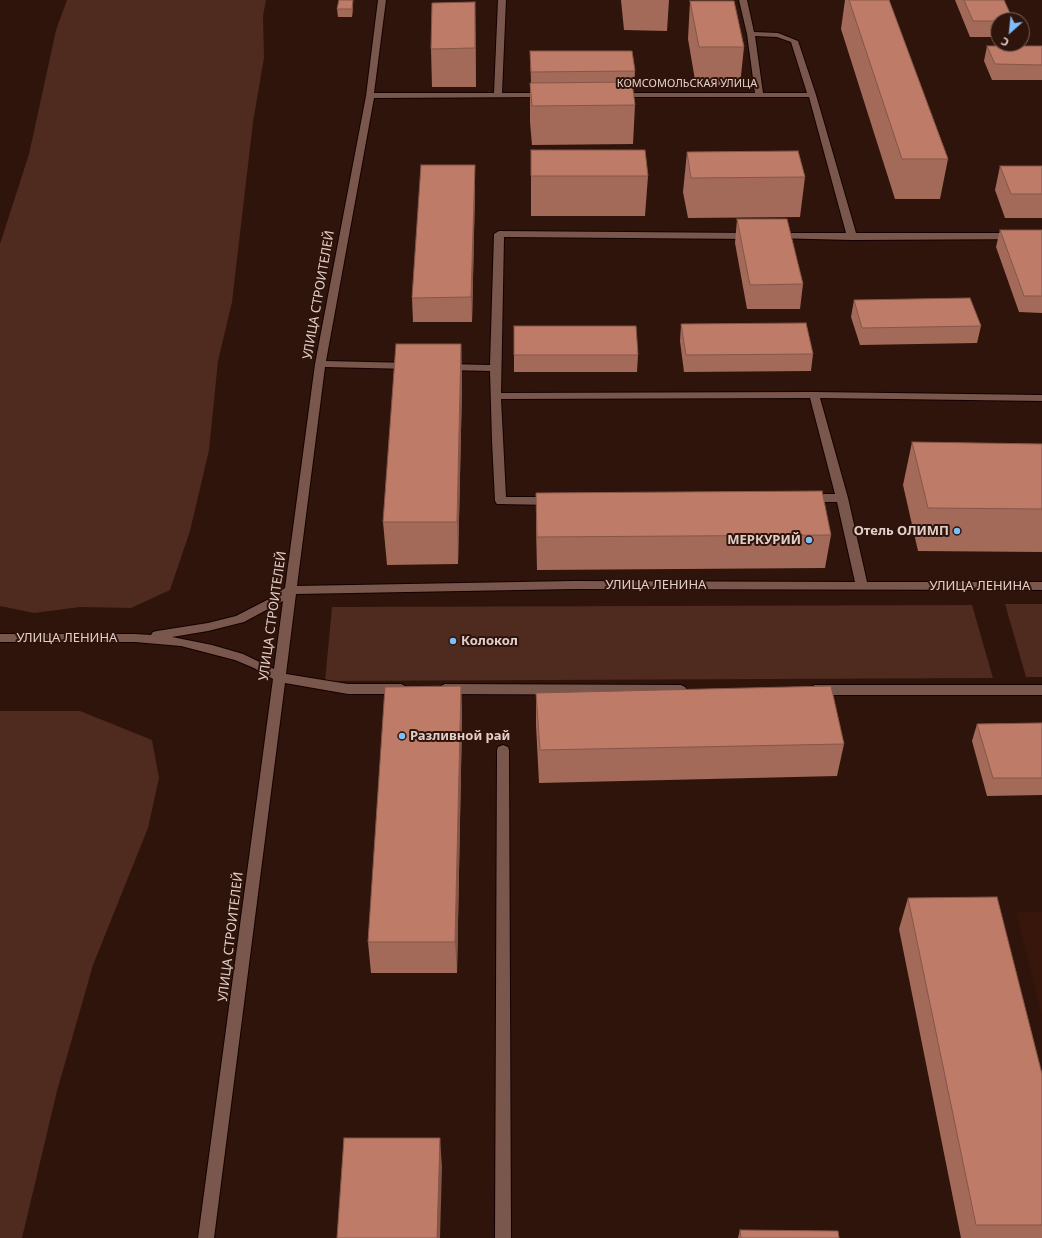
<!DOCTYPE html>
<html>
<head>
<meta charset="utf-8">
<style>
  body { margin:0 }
  #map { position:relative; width:1042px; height:1238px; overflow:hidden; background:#2f140b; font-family:"Noto Sans",sans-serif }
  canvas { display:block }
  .north { position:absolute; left:990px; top:12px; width:40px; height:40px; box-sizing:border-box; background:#2f140b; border:1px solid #775f57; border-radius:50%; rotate:207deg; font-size:11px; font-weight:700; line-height:16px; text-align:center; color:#e3cfc9 }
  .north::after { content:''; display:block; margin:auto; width:14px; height:18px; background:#7dbef9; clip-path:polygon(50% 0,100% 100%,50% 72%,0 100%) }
</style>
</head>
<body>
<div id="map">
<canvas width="1042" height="1238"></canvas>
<div class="north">С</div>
</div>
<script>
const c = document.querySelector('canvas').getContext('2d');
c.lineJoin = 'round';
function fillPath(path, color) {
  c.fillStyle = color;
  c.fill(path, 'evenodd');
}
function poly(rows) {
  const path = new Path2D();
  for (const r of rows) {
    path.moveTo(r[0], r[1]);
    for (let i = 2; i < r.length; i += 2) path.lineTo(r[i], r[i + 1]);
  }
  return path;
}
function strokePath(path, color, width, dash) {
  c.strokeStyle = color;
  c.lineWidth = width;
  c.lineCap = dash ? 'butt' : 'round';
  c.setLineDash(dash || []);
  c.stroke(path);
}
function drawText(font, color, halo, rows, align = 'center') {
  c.font = font + ' "Noto Sans",sans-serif';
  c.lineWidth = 4;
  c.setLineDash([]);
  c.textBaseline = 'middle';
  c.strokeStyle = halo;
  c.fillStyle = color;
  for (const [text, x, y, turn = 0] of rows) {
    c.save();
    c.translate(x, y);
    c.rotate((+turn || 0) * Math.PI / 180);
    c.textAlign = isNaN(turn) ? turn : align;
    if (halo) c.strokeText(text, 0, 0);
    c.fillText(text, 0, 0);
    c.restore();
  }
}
fillPath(poly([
  [1016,912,1042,912,1042,1016]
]), '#38160b');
fillPath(poly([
  [67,0,266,0,263,16,264,58,253,122,232,302,218,361,209,450,190,531,170,590,131,608,80,607,34,613,0,606,0,244,29,154,56,30],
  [1005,604,1042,604,1042,677,1026,677],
  [972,605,993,678,325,681,332,607],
  [0,711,80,711,152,740,159,778,148,828,93,965,57,1091,22,1238,0,1238]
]), '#4e2a1f');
const minor = poly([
  [378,0,386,0,374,93,494,93,498,0,506,0,502,93,547,93,551,95,547,97,374,98,326,361,410,363,415,366,410,369,325,367,297,586,574,581,855,582,837,502,807,502,803,501,801,498,803,495,807,494,835,494,810,398,501,399,506,497,552,497,556,498,558,501,556,504,552,505,497,504,495,501,492,441,490,371,446,370,441,367,446,364,490,365,494,234,499,231,751,233,756,236,751,239,504,237,501,393,814,392,1042,395,1042,401,820,398,848,498,867,582,1042,582,1042,590,574,589,296,594,286,674,348,684,401,684,405,686,407,689,405,692,401,694,348,694,285,683,214,1238,198,1238,273,679,254,668,235,660,181,646,135,642,0,642,0,634,135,634,151,635,153,632,157,631,208,623,236,616,269,599,285,588,315,364,366,96,378,0],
  [283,601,274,669,243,654,212,645,172,637,208,631,244,622,283,601],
  [739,0,747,0,754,32,778,33,798,41,816,95,856,233,1042,233,1042,239,852,240,772,238,770,236,772,234,775,233,846,233,809,97,617,97,613,95,617,93,755,93,747,34,739,0],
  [755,36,777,37,791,42,807,93,763,93,755,36],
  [445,684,681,685,685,687,687,690,685,693,681,695,445,694,441,692,439,689,441,686,445,684],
  [815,685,1042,685,1042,695,815,695,811,693,809,690,811,687,815,685],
  [503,745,508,747,509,750,511,1238,495,1238,497,750,498,747,503,745]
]);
strokePath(minor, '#150100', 2);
fillPath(minor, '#79574d');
fillPath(poly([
  [621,0,669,0,667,31,624,30],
  [845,0,889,0,948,159,940,199,895,199,841,29],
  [955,0,1004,0,998,20,998,37,970,37],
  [690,1,744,47,740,85,696,86,688,39],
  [353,7,352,17,338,17,337,9],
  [476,40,476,87,432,87,431,49],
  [987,46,1042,46,1042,80,992,80,984,61],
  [530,51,635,71,634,87,632,87,635,105,633,144,532,145,530,122,530,83,531,83],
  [531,150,648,176,645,216,531,216],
  [687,152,805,177,800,217,688,218,683,192],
  [475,165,475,189,472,322,413,322,412,298],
  [1000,166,1042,166,1042,218,1005,218,995,190],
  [737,219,803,284,800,309,747,309,735,243],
  [1000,230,1042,230,1042,313,1019,312,996,247],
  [854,300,981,326,977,343,860,345,851,317],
  [681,324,813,354,811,371,684,372,680,341],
  [514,326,638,355,637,372,514,372],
  [461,344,462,386,458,564,387,565,383,522],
  [912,442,1042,444,1042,552,918,551,903,485],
  [536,493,831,535,825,568,537,570,536,525],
  [461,686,462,719,457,973,371,973,368,942],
  [536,693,844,744,837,776,539,783,536,725],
  [1042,723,1042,795,987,796,972,741,977,724],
  [908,898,1042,1074,1042,1238,961,1238,899,929],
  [740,1230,839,1238,738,1238]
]), '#a36a59');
fillPath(poly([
  [353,0,353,7,352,17,352,9],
  [475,2,476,40,476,87,475,48],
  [475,165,475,189,472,322,471,297],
  [461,344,462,386,458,564,457,522],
  [461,686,462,719,457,973,455,942],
  [440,1138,442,1167,440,1238,437,1238]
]), '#855648');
const building = poly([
  [339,0,353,0,352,9,337,9,339,0],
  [849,0,889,0,948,159,902,159,849,0],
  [964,0,1004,0,1013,20,998,20,998,21,973,21,964,0],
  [690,1,734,1,744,47,699,47,690,1],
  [475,2,475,48,431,49,432,3,475,2],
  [987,46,1042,46,1042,65,995,64,987,46],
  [530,51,632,51,635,71,531,72,530,51],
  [632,82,635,105,532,106,530,83,632,82],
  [531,150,645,150,648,176,531,176,531,150],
  [798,151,805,177,691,178,687,152,798,151],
  [421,165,475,165,471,297,412,298,421,165],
  [1000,166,1042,166,1042,194,1011,194,1000,166],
  [737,219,787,219,803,284,750,285,737,219],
  [1000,230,1042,230,1042,296,1024,296,1000,230],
  [970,298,981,326,862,328,854,300,970,298],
  [806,323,813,354,686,355,681,324,806,323],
  [514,326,636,326,638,355,514,355,514,326],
  [396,344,461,344,457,522,383,522,396,344],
  [912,442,1042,444,1042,509,928,508,912,442],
  [822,491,831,535,537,537,536,493,822,491],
  [461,686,455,942,368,942,385,687,461,686],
  [831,686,844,744,540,750,536,693,831,686],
  [1042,723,1042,778,993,778,977,724,1042,723],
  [997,897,1042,1074,1042,1225,976,1225,908,898,997,897],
  [344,1138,440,1138,437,1238,337,1238,344,1138],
  [740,1230,838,1231,839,1238,741,1238,740,1230]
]);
fillPath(building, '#be7b67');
strokePath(building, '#855648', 1);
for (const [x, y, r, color] of [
  [957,531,4,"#7dbef9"],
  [809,540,4,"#7dbef9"],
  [453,641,4,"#7dbef9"],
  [402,736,4,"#7dbef9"]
]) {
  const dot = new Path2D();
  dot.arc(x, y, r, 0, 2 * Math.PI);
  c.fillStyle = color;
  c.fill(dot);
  strokePath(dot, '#2f140b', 1.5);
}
drawText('11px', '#e3cfc9', '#2f140b', [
  ["КОМСОМОЛЬСКАЯ УЛИЦА",687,84]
]);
drawText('13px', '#e3cfc9', '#2f140b', [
  ["УЛИЦА СТРОИТЕЛЕЙ",319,295,-80],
  ["УЛИЦА ЛЕНИНА",656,585],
  ["УЛИЦА ЛЕНИНА",980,586],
  ["УЛИЦА СТРОИТЕЛЕЙ",273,616,-82],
  ["УЛИЦА ЛЕНИНА",67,638],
  ["УЛИЦА СТРОИТЕЛЕЙ",231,937,-83]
]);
drawText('bold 13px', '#e3cfc9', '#2f140b', [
  ["Отель ОЛИМП",949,531],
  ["МЕРКУРИЙ",801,540],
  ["Колокол",461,641,"left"],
  ["Разливной рай",410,736,"left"]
], 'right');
</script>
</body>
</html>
